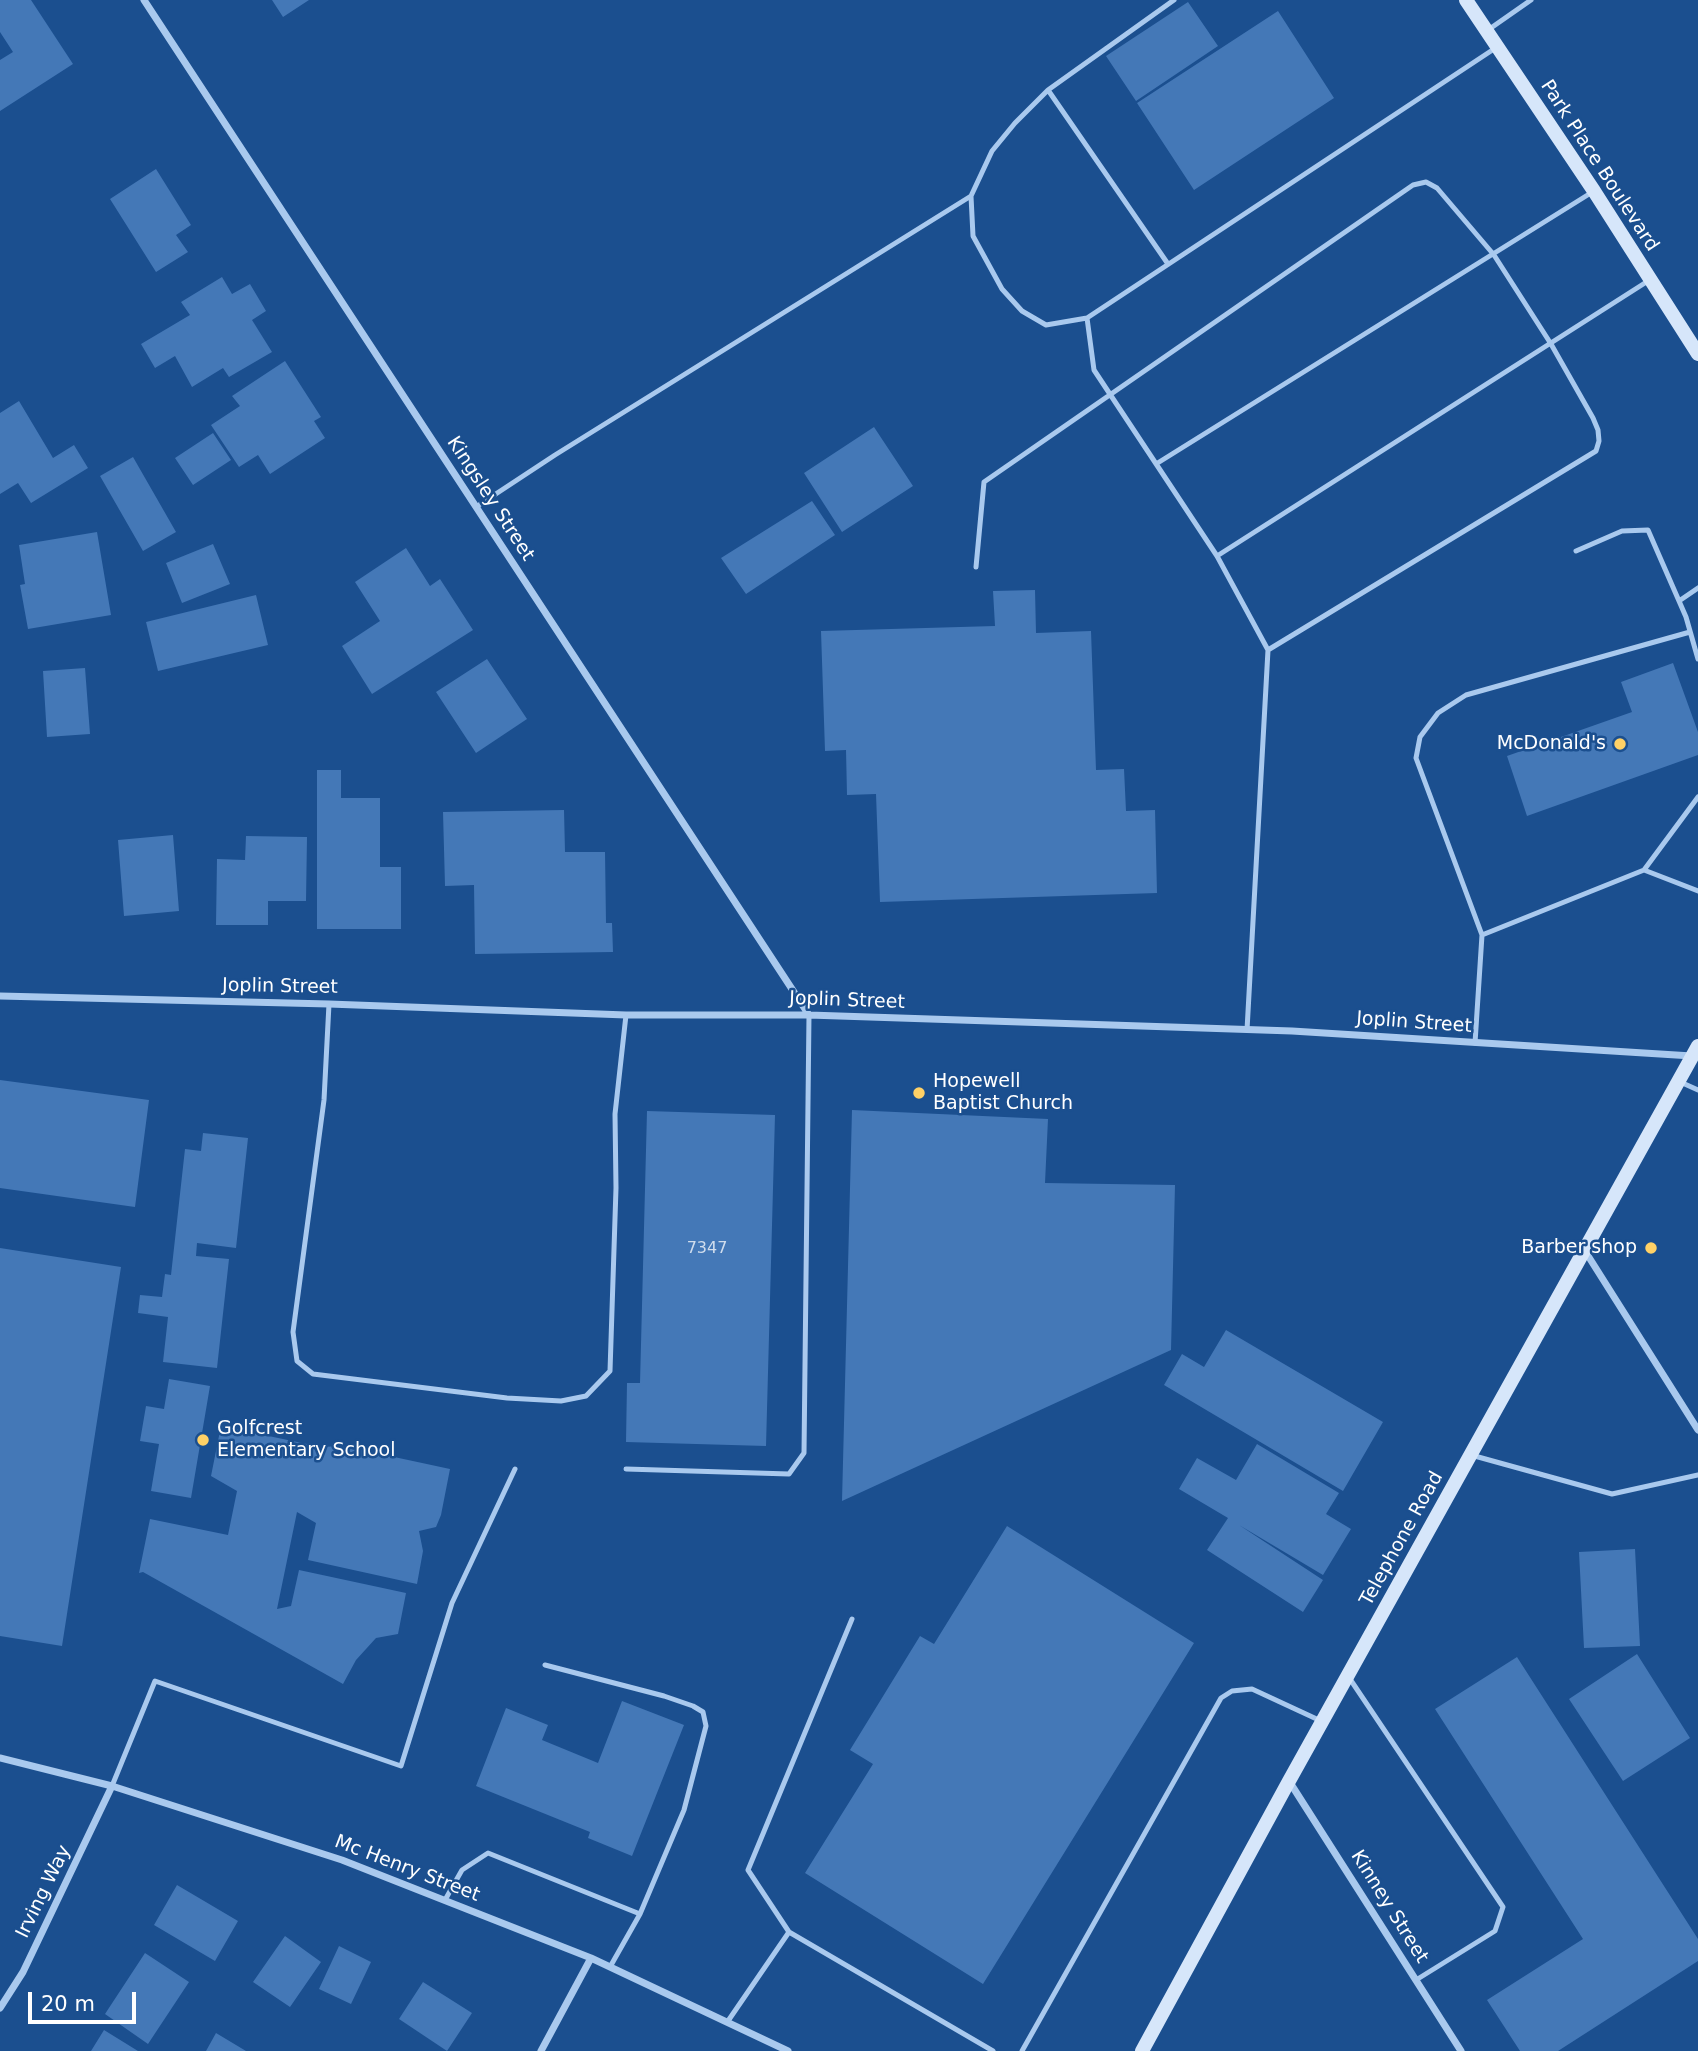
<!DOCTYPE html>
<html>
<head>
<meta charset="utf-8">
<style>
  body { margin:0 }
  #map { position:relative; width:1698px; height:2051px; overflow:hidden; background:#1b4f8f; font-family:"DejaVu Sans",sans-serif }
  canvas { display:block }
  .scale { position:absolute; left:28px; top:1992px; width:108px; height:32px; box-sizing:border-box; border:4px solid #fff; border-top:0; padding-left:9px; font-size:21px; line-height:24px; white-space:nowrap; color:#fff; -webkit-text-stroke:5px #1b4f8f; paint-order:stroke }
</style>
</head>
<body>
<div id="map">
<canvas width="1698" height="2051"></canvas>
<div class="scale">20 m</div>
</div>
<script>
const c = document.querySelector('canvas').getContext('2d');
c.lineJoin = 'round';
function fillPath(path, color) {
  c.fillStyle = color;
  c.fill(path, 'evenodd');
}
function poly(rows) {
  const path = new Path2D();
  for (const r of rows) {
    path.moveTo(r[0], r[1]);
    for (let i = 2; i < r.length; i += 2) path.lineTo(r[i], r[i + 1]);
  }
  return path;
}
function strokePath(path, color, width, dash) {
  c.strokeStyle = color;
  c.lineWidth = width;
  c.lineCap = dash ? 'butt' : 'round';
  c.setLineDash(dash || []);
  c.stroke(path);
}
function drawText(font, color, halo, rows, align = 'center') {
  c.font = font + ' "DejaVu Sans",sans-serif';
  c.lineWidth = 5;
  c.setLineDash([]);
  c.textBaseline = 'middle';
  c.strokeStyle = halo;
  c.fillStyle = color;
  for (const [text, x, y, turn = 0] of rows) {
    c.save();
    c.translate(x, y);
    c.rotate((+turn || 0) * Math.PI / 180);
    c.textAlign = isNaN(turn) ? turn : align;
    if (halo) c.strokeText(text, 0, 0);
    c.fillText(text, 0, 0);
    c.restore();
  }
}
fillPath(poly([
  [0,0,31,0,73,64,0,111,0,60,13,52,0,32],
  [272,0,309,0,283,17],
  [1188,2,1218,46,1136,101,1106,56],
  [1278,11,1334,98,1194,190,1137,103],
  [156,169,191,225,176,235,188,252,156,272,110,199],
  [222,277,232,294,250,284,266,311,252,320,272,352,229,377,223,368,192,387,175,356,155,368,141,344,190,315,181,302],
  [285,361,321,417,314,421,325,438,270,474,258,455,239,467,211,425,240,406,232,396],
  [19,401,53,458,74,445,88,468,31,503,18,483,0,494,0,413],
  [874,427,913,486,842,532,804,473],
  [213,433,231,460,193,485,175,458],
  [133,457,176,532,143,551,100,476],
  [812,501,835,535,746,594,721,558],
  [97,532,111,615,28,629,20,585,25,584,19,545],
  [213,544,230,584,182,603,166,563],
  [406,548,430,586,440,579,473,630,372,694,342,646,380,621,355,582],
  [1035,590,1036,633,1091,631,1096,770,1124,769,1126,811,1155,810,1157,893,880,902,876,794,847,795,846,750,825,751,821,631,995,626,993,591],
  [256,595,268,645,158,671,146,622],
  [487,659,527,719,476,753,436,692],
  [1673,663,1698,732,1698,755,1527,816,1507,756,1632,712,1621,682],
  [85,668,90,734,47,737,43,671],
  [317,770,341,770,341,798,380,798,380,867,401,867,401,929,317,929],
  [564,810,565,852,605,852,606,923,612,923,613,952,475,954,474,885,445,886,443,812],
  [173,835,179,911,124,916,118,840],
  [246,836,307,837,306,901,268,901,268,925,216,925,217,859,245,860],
  [0,1080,149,1100,135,1207,0,1188],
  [852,1110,1048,1119,1045,1183,1175,1185,1171,1350,842,1501],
  [647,1111,775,1115,766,1446,626,1442,627,1383,640,1383],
  [203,1133,248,1138,236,1248,197,1243,196,1256,229,1259,217,1368,163,1362,168,1317,138,1313,140,1295,162,1297,165,1274,171,1275,185,1149,201,1151],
  [0,1248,121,1267,62,1646,0,1636],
  [1226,1330,1383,1422,1343,1491,1164,1385,1182,1354,1204,1367],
  [169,1379,210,1386,191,1498,151,1491,159,1444,140,1441,146,1406,164,1409],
  [221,1426,321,1447,343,1446,450,1469,441,1515,436,1527,419,1531,423,1551,417,1584,308,1560,316,1523,297,1512,277,1609,291,1606,299,1570,406,1593,398,1634,376,1638,356,1660,343,1684,143,1572,139,1573,150,1519,228,1535,237,1491,211,1476],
  [1257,1444,1339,1493,1326,1514,1351,1529,1323,1575,1239,1525,1323,1580,1303,1612,1207,1550,1228,1518,1179,1489,1197,1458,1236,1480],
  [1007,1526,1194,1643,983,1984,805,1873,873,1764,850,1750,920,1636,934,1644],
  [1635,1549,1640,1646,1584,1648,1579,1552],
  [1637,1654,1690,1738,1623,1781,1569,1699],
  [1517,1657,1698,1939,1698,1961,1558,2051,1520,2051,1487,2000,1583,1939,1435,1709],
  [622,1701,684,1725,632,1856,588,1838,590,1832,476,1786,506,1708,548,1725,542,1740,598,1763],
  [177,1885,238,1921,215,1961,154,1925],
  [285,1936,321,1962,290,2007,253,1982],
  [339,1946,371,1962,351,2004,319,1989],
  [145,1953,189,1982,148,2044,105,2014],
  [423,1982,472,2013,447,2051,399,2019],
  [104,2030,138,2051,91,2051],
  [216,2033,246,2051,206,2051]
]), '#4478b7');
strokePath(poly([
  [1174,0,1048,90,1015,123,992,151,971,196,973,236,1002,289,1022,311,1046,325,1087,318,1497,47],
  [1488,30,1531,0],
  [1048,90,1168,264],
  [1087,318,1094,370,1217,556,1268,650,1247,1030],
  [1156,464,1594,191],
  [476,507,555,455,971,196],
  [1576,551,1622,531,1648,530,1686,617,1698,659],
  [1217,556,1648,281],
  [976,567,984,482,1413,185,1426,182,1437,188,1494,255,1551,344,1593,418,1598,430,1599,441,1596,451,1268,650],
  [1679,601,1698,588],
  [1644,870,1698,797],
  [1482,935,1416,758,1420,737,1438,713,1466,695,1690,632],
  [329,1004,324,1100,293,1332,297,1361,313,1374,507,1398,561,1401,586,1396,610,1371,616,1188,615,1114,626,1015],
  [1475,1043,1482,935,1644,870,1698,891],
  [1678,1081,1698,1090],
  [1471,1455,1612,1494,1698,1475],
  [626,1469,789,1474,804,1453,809,1015],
  [545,1665,664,1696,693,1706,703,1712,706,1726,684,1810,640,1914,610,1967],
  [1348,1676,1503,1907,1495,1931,1416,1980],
  [112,1786,155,1681,401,1766,452,1603,515,1469],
  [445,1900,462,1870,488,1853,640,1914],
  [789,1932,993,2051],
  [728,2021,789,1932,748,1870,852,1619],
  [1022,2051,1221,1698,1232,1691,1252,1689,1321,1721]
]), '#a9c9ee', 5);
strokePath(poly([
  [144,0,809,1015],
  [0,996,329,1004,626,1015,809,1015,1292,1031,1692,1056],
  [1585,1251,1698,1430],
  [0,1758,112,1786,342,1860,591,1958,788,2051],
  [1289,1781,1461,2051],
  [0,2008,23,1972,112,1786],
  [541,2051,591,1958]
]), '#a9c9ee', 7);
strokePath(poly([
  [1466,0,1594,191,1698,354],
  [1142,2051,1289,1781,1698,1046]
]), '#d6e6fa', 14);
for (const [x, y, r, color] of [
  [1620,744,7,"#ffd166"],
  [919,1093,7,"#ffd166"],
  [1651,1248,7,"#ffd166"],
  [203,1440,7,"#ffd166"]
]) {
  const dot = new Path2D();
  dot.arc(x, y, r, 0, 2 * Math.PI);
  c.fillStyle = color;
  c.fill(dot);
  strokePath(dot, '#1b4f8f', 2.5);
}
drawText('16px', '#d0dded', null, [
  ["7347",707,1249]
]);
drawText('19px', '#fff', '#1b4f8f', [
  ["Park Place Boulevard",1599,166,57],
  ["Kingsley Street",490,499,57],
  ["Joplin Street",280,987,1],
  ["Joplin Street",847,1001,2],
  ["Joplin Street",1414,1023,4],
  ["Telephone Road",1402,1539,-61],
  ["Mc Henry Street",407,1869,21],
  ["Irving Way",44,1892,-64],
  ["Kinney Street",1389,1907,58]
]);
drawText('19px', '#fff', '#1b4f8f', [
  ["McDonald's",1606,744],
  ["Hopewell",933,1082,"left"],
  ["Baptist Church",933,1104,"left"],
  ["Barber shop",1637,1248],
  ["Golfcrest",217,1429,"left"],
  ["Elementary School",217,1451,"left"]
], 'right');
</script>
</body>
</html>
